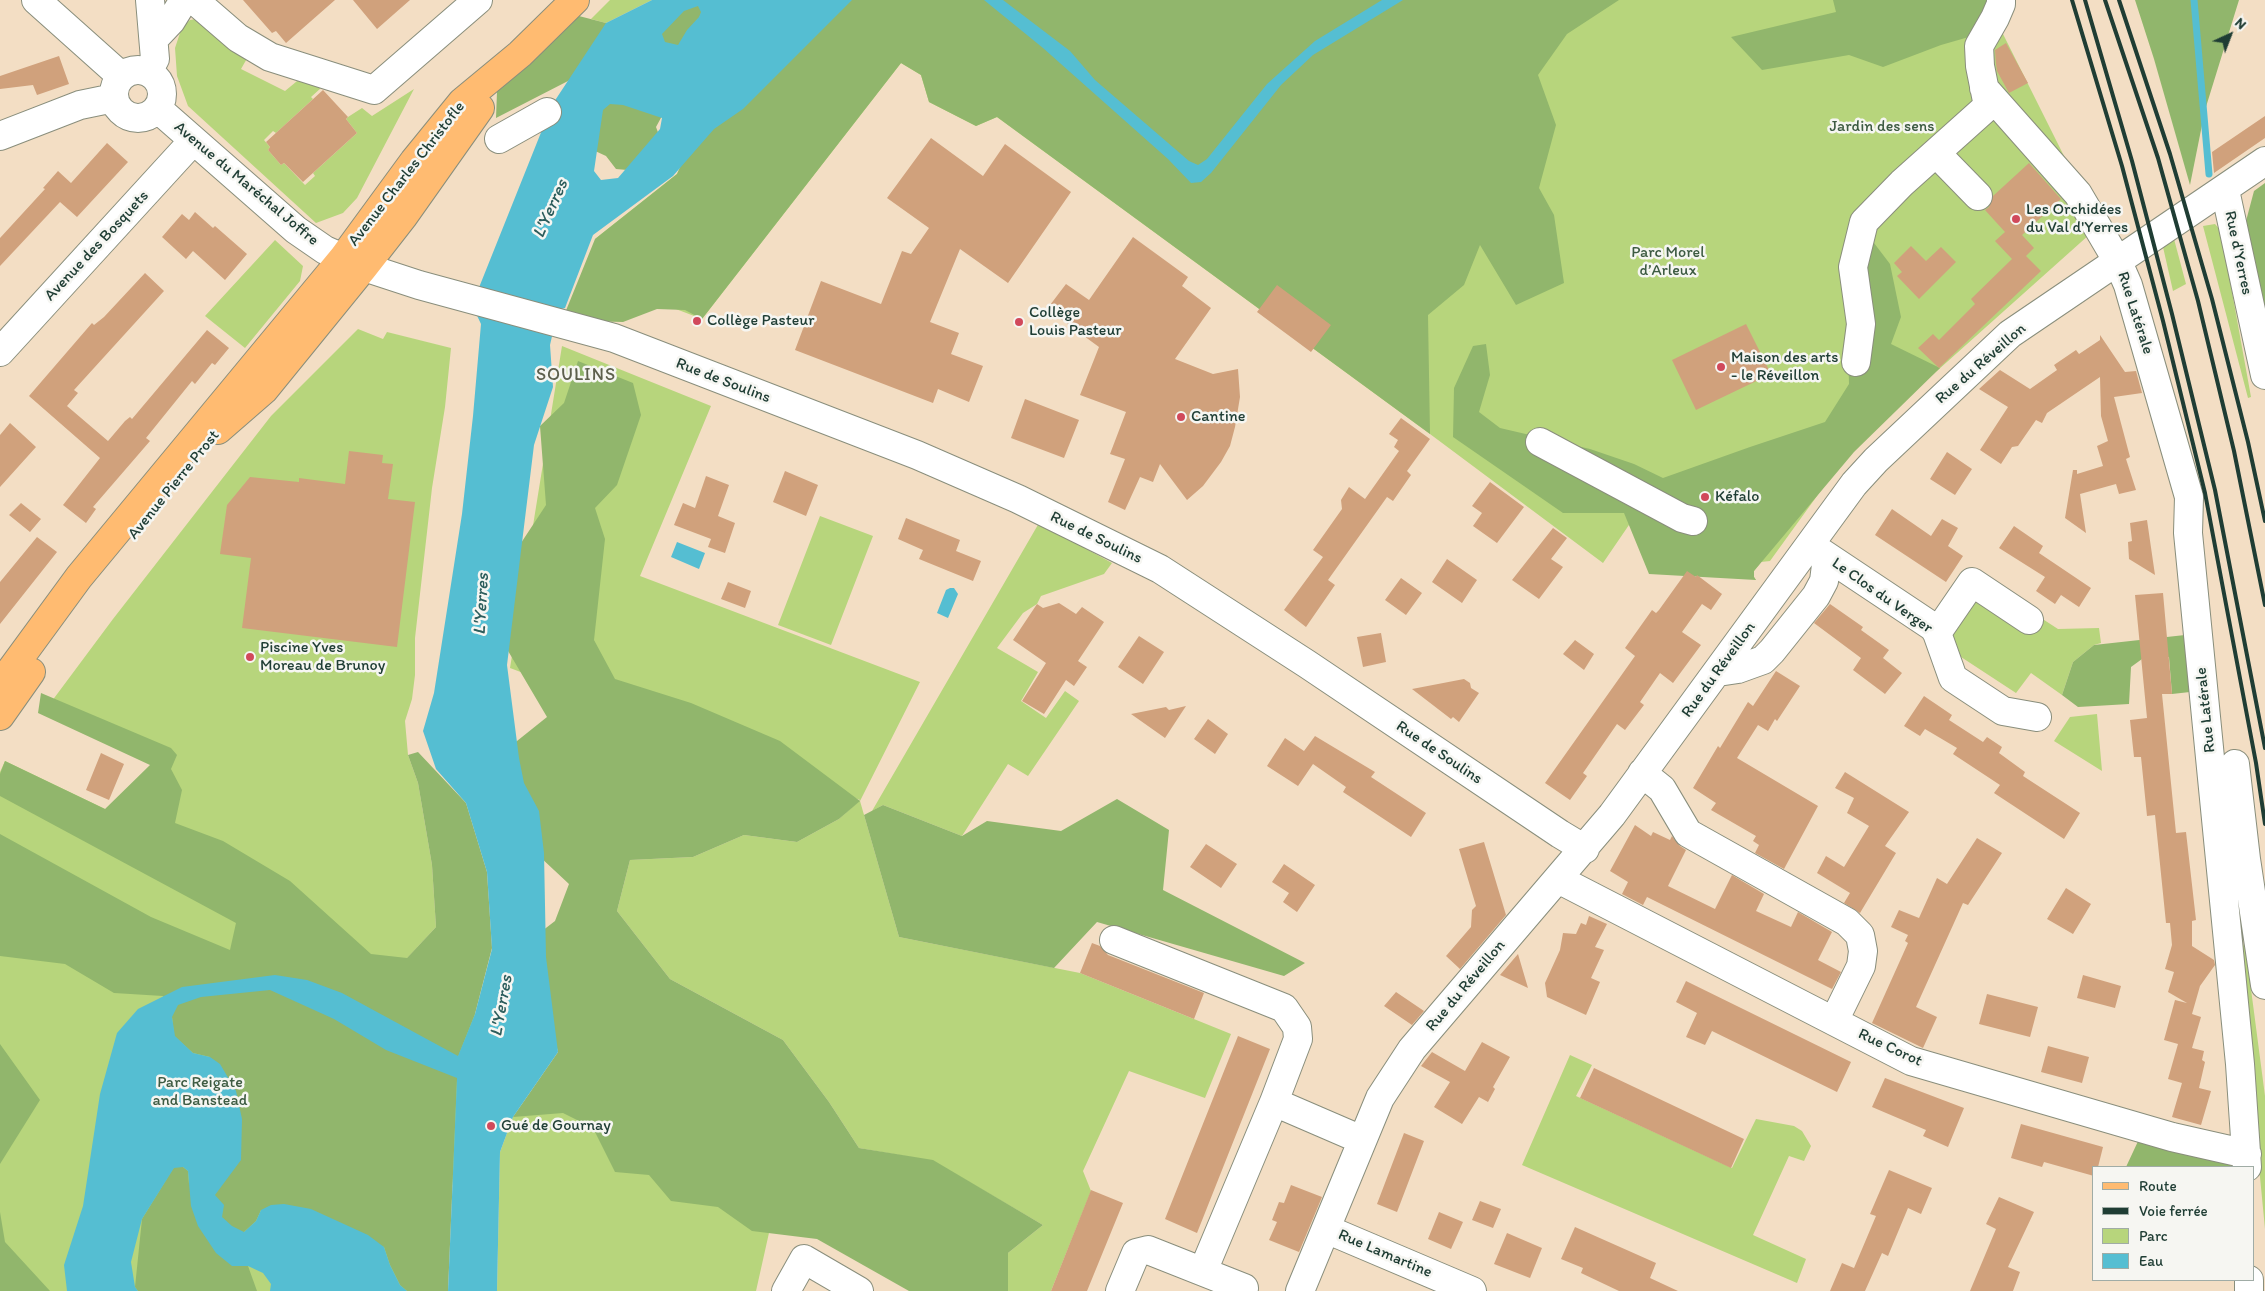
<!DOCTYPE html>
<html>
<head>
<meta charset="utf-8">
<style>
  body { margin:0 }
  #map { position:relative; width:2265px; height:1291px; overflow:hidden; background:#f3dec4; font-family:Itim,sans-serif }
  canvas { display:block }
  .legend { position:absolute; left:2092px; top:1166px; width:162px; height:115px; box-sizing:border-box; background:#f6f6f2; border:1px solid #a0aca6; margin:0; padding:6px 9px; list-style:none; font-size:15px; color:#1f3d34 }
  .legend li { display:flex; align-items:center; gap:10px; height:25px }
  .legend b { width:25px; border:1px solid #a0aca6 }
  .north { position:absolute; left:2205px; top:10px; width:50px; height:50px; -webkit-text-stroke:4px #f6f6f2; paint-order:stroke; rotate:43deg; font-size:14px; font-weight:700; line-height:20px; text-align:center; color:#1f3d34 }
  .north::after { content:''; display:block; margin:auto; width:18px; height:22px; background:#1f3d34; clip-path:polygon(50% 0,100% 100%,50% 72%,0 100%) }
</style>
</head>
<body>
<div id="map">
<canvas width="2265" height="1291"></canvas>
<ul class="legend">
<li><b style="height:6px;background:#ffbb71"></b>Route</li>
<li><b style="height:6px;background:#1f3d34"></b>Voie ferrée</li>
<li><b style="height:14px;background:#b7d57c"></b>Parc</li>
<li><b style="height:14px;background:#55bed2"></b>Eau</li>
</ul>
<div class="north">N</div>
</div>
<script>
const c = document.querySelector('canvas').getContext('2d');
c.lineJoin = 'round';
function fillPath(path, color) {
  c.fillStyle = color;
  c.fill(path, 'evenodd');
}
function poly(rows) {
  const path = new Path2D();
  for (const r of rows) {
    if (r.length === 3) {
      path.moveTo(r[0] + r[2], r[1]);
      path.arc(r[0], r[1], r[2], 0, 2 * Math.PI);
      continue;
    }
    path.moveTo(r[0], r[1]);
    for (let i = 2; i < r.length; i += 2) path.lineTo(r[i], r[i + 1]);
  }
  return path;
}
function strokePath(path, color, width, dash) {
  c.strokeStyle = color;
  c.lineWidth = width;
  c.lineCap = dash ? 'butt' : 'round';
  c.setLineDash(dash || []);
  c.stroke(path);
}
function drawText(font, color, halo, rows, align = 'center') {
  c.font = font + ' Itim,sans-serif';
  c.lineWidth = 5;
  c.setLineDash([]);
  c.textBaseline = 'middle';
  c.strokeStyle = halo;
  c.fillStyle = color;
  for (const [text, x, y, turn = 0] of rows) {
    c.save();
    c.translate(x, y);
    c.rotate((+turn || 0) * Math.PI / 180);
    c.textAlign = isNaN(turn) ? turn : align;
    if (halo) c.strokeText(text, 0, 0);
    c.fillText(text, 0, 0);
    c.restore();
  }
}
fillPath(poly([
  [610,0,652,0,606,23,591,19],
  [806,0,1858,0,2000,28,2099,226,1919,387,1843,460,1770,561,1761,562,1754,571,1754,577,1756,580,1631,522,1603,563,1430,434,997,117,976,126,929,102,921,75,901,63,702,319,668,306,595,239,677,174,699,125],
  [202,18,249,55,241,69,285,91,302,77,321,88,311,97,313,99,276,133,273,131,264,140,270,147,268,150,281,165,284,163,305,185,315,176,313,173,357,133,346,119,348,117,362,108,372,116,414,89,357,198,343,213,316,223,188,106,177,76,175,48,182,27,190,20],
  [2215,224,2221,231,2251,397,2248,398,2203,226],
  [2174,239,2186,284,2173,291,2163,247],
  [275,240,303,266,300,281,245,348,205,316],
  [358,329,383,339,387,332,451,348,445,407,432,488,415,638,415,675,412,699,405,721,408,755,418,783,432,865,436,927,397,969,475,1014,438,1291,0,1291,0,772,5,761,128,820,156,759,46,709,113,619,271,416],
  [562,346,711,406,640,576,920,682,860,801,899,937,1080,973,1231,1034,1205,1098,1129,1071,1083,1171,1091,1191,1051,1291,1008,1291,1008,1253,1043,1225,933,1161,859,1148,829,1102,783,1040,670,979,617,911,630,860,693,857,744,835,797,842,839,819,860,800,510,668],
  [820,516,873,536,831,645,778,625],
  [1039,523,1112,563,1104,574,1041,596,1037,604,1023,613,997,648,1038,672,1021,701,1046,718,1065,691,1079,701,1028,776,1008,764,962,836,883,805,872,811],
  [1972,598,2038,616,2058,629,2099,628,2101,643,2094,645,2073,662,2062,695,2031,673,2016,693,1961,657,1951,631],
  [2097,714,2102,771,2054,741,2070,717],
  [2236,927,2246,951,2265,1096,2265,1229],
  [1570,1055,1592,1065,1576,1096,1732,1168,1756,1119,1794,1126,1802,1131,1811,1146,1804,1161,1789,1156,1753,1235,1806,1259,1797,1283,1522,1165],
  [532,1091,775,1206,756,1291,497,1291,500,1152,513,1117]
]), '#b7d57c');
fillPath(poly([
  [711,0,678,49,660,52,657,32,672,9],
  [806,0,1619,0,1567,34,1538,75,1556,125,1539,188,1554,215,1564,283,1516,305,1480,245,1464,285,1428,315,1430,434,997,117,976,126,929,102,921,75,901,63,702,319,685,310,657,309,623,322,586,321,565,313,595,239,677,174,699,125],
  [1833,0,2002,0,2000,28,1941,45,1883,67,1849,55,1762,70,1731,37,1836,12],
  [2135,0,2239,0,2205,110,2190,185,2154,59],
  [575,15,606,23,605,48,568,81,496,118,497,92,521,66],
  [594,94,662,116,656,127,659,135,627,170,616,169,606,156,593,150],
  [2265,183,2265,323,2246,221,2254,191],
  [1874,243,1890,264,1901,317,1891,344,1940,368,1854,452,1754,571,1754,577,1756,580,1649,574,1624,513,1563,513,1453,437,1454,388,1473,346,1486,344,1490,375,1479,412,1500,428,1590,449,1634,464,1663,478,1750,447,1825,422,1849,384,1848,341,1855,267],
  [578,361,633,383,641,415,617,485,595,508,605,539,594,640,615,679,691,703,780,741,860,801,839,819,797,842,744,835,693,857,630,860,617,911,670,979,783,1040,829,1102,859,1148,933,1160,1043,1225,1008,1253,1008,1291,909,1291,817,1239,752,1231,718,1207,671,1201,649,1175,615,1172,593,1128,563,1113,513,1117,558,1052,529,941,555,921,569,884,524,842,507,749,547,717,491,622,496,581,546,505,540,426,564,403],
  [2185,635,2190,692,2172,694,2169,657,2142,659,2131,667,2129,704,2078,707,2062,695,2073,662,2094,645],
  [41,693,171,748,177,755,171,769,182,790,175,823,223,841,290,881,371,954,407,958,436,927,432,865,418,783,408,755,418,752,466,803,487,872,492,948,475,1014,458,1057,448,1291,407,1291,400,1285,390,1265,384,1247,261,1210,256,1221,244,1232,248,1266,257,1291,138,1291,135,1287,142,1219,174,1167,183,1167,188,1171,189,1184,210,1057,193,1053,174,1036,172,1017,163,996,114,993,65,964,0,956,0,834,151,917,230,950,236,923,0,796,0,774,5,761,105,809,150,765,38,713],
  [1117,799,1169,830,1163,890,1305,963,1284,976,1097,922,1054,968,899,937,864,815,883,805,962,836,987,821,1061,831],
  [0,1044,40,1100,0,1164],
  [2140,1137,2227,1161,2232,1167,2126,1167],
  [0,1212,5,1242,50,1291,0,1291]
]), '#91b66c');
fillPath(poly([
  [652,0,852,0,743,109,714,129,673,176,593,235,565,308,558,310,550,345,553,387,534,445,507,665,519,758,524,783,539,811,544,853,546,957,558,1052,513,1117,500,1152,497,1291,448,1291,457,1078,386,1050,334,1019,270,990,201,997,178,1005,172,1017,175,1036,193,1053,210,1057,220,1064,236,1091,242,1119,241,1160,215,1195,224,1205,222,1217,232,1226,244,1232,256,1221,261,1210,271,1205,284,1204,311,1209,368,1235,384,1247,390,1265,400,1285,407,1291,270,1291,271,1284,263,1273,248,1266,232,1266,216,1253,198,1226,191,1206,188,1171,183,1167,174,1168,142,1219,131,1262,135,1287,138,1291,67,1291,64,1265,83,1206,100,1094,117,1033,138,1009,182,987,275,975,307,980,342,993,458,1056,475,1014,492,949,487,872,466,803,436,769,423,731,434,693,462,514,473,416,481,324,472,305,552,105,606,23],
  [698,6,701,12,699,17,687,30,678,45,665,42,662,34,684,11],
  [610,104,623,105,662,118,660,129,618,178,601,180,594,171,603,110],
  [984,0,1003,0,1070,51,1095,80,1189,161,1198,165,1207,159,1267,84,1315,41,1382,0,1403,0,1313,55,1281,85,1211,173,1201,182,1191,183,1168,159,1043,48],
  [677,542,705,553,699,569,671,557],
  [950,588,954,588,958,594,948,618,937,613,946,590]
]), '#55bed2');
strokePath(poly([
  [2194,0,2209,174]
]), '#55bed2', 7);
fillPath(poly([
  [243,0,335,0,286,43,276,31,272,33],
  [353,0,410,0,377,29],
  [2006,43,2028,83,2009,93,1997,71,1996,64,1995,50],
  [59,56,69,84,37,95,33,85,0,89,0,76],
  [323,90,348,117,346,119,357,133,303,182,284,163,281,165,268,150,270,147,266,142],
  [2265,116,2265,138,2214,173,2212,152],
  [931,138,983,176,1005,144,1071,192,1008,283,960,249,930,322,959,333,951,354,983,366,969,402,938,389,933,403,795,350,821,281,881,304,902,251,911,254,929,228,887,198],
  [107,143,128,162,77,217,60,202,0,266,0,238,45,189,43,188,58,171,71,183],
  [2029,163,2061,199,2022,235,2034,248,2026,256,2041,271,1939,368,1918,348,1933,334,1939,340,1975,304,1971,299,2012,259,1995,241,2005,232,1985,210,1989,207,1993,196],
  [195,212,213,228,215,226,247,254,225,280,193,251,186,259,162,237,182,214,189,220],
  [1133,237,1188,277,1182,286,1211,308,1175,359,1213,374,1238,369,1240,397,1235,427,1230,446,1221,462,1203,486,1187,500,1160,464,1153,482,1140,477,1125,510,1108,502,1125,459,1110,454,1126,412,1080,395,1099,347,1047,309,1066,284,1089,300],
  [1911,246,1926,261,1941,247,1956,262,1919,299,1897,276,1902,272,1894,263],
  [145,273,164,291,74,390,78,393,67,406,108,441,125,421,130,417,132,419,207,330,229,348,215,365,212,363,195,384,192,381,146,438,150,441,93,507,96,509,86,523,63,505,100,458,29,396,92,323,94,325,104,317],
  [1277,285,1331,325,1311,352,1257,312],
  [1746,324,1771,374,1696,410,1672,360],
  [2100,335,2125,372,2136,371,2142,393,2114,397,2130,457,2126,459,2136,490,2119,494,2116,484,2080,494,2086,533,2065,518,2073,470,2077,470,2077,474,2103,466,2097,446,2108,441,2101,416,2100,377,2047,413,2042,423,2036,420,2018,446,2012,447,2001,464,1980,450,2008,407,1979,389,2000,370,2030,389,2057,370,2054,365,2076,350,2079,354,2100,340],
  [1025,399,1079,420,1064,458,1011,438],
  [1401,418,1430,439,1407,471,1411,475,1393,501,1387,497,1328,580,1335,585,1306,627,1284,610,1323,557,1313,550,1342,509,1341,500,1349,487,1365,499,1399,451,1394,447,1398,440,1389,434],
  [10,423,36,447,0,487,0,435],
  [349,451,383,455,382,463,393,464,388,499,415,502,397,647,242,628,251,558,220,554,227,505,250,477,299,482,299,478,345,484],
  [1947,452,1972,469,1955,495,1930,479],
  [785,471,818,485,806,516,773,502],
  [706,476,729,485,718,516,735,523,725,553,708,547,711,539,674,525,683,503,695,508],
  [1490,482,1524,507,1497,543,1473,526,1482,513,1472,506],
  [21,503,41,519,30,532,9,515],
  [1892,509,1931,536,1942,519,1958,528,1948,546,1963,556,1946,582,1875,535],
  [906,518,960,540,956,551,981,561,973,581,919,559,923,550,898,539],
  [2147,520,2155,575,2129,559,2128,542,2132,541,2130,523],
  [2014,526,2043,546,2039,553,2091,588,2079,607,2061,595,2055,604,2036,591,2045,577,1999,548],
  [1553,528,1567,538,1551,559,1563,567,1539,599,1512,580],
  [37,537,57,552,0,624,0,582],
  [1447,559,1477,580,1462,603,1432,582],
  [1687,571,1696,577,1697,575,1722,594,1711,610,1702,604,1682,632,1701,645,1673,683,1660,673,1640,702,1644,705,1625,730,1617,724,1583,773,1587,776,1570,800,1545,783,1635,656,1625,648,1652,610,1656,613,1659,610],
  [1401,578,1422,593,1406,615,1385,600],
  [728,582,751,591,745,608,721,599],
  [2163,593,2172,694,2162,694,2176,833,2186,832,2196,920,2192,921,2192,946,2214,960,2215,965,2200,986,2192,1014,2201,1017,2192,1048,2204,1051,2202,1060,2205,1062,2199,1088,2211,1091,2201,1125,2172,1117,2182,1083,2168,1079,2178,1044,2164,1040,2175,1000,2187,1003,2168,992,2174,972,2165,969,2172,945,2170,923,2166,923,2155,815,2147,816,2141,757,2134,757,2130,720,2147,718,2135,595],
  [1059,603,1076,614,1082,607,1104,622,1078,661,1087,667,1074,686,1066,680,1044,714,1022,701,1046,663,1013,640,1037,604,1043,608],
  [1830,604,1863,627,1861,630,1889,650,1883,658,1902,673,1885,694,1853,670,1861,658,1814,623],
  [1381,633,1386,662,1363,667,1357,637],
  [1139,636,1164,652,1143,684,1118,667],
  [1575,640,1594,654,1584,670,1563,654],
  [1776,671,1800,686,1777,721,1775,719,1768,731,1758,725,1737,758,1818,806,1784,869,1755,853,1759,845,1753,841,1756,836,1711,810,1716,803,1693,788,1718,746,1720,748,1748,702,1753,706],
  [1464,679,1470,683,1471,688,1479,693,1459,722,1453,717,1451,719,1412,689],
  [1924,696,1952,715,1949,720,1983,742,1987,737,2002,747,1999,753,2025,772,2023,776,2080,813,2064,839,1994,793,2000,785,1953,754,1957,748,1925,729,1920,736,1904,726],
  [1186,706,1165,738,1131,714,1166,707,1169,710],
  [1208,719,1228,734,1215,754,1194,739],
  [1315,736,1375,772,1371,777,1426,813,1411,837,1343,792,1346,787,1313,764,1298,786,1267,766,1285,738,1304,751],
  [101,753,124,764,109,800,86,790],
  [1845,772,1909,812,1885,846,1896,853,1860,913,1844,903,1850,893,1817,873,1826,856,1844,867,1869,826,1847,813,1854,798,1835,788],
  [1635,825,1651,836,1653,832,1670,840,1672,836,1680,846,1686,850,1668,886,1715,909,1732,875,1764,894,1756,911,1791,927,1798,912,1832,932,1818,960,1841,972,1832,989,1647,897,1643,905,1622,894,1628,882,1610,871],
  [1977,838,2002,853,1968,905,1963,903,1916,1007,1937,1017,1923,1048,1872,1023,1908,943,1905,941,1908,935,1891,927,1899,910,1919,918,1937,878,1947,884],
  [1484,842,1506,915,1460,969,1446,956,1471,927,1472,910,1476,906,1459,849],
  [1206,844,1237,864,1221,888,1190,867],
  [1284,864,1315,885,1297,912,1283,902,1289,893,1272,882],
  [2066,888,2091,904,2073,934,2047,919],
  [1589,916,1607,924,1595,947,1604,950,1591,978,1600,982,1586,1015,1547,997,1545,983,1560,950,1563,933,1576,934,1581,923,1586,925],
  [1092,943,1100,946,1108,955,1204,993,1194,1019,1080,973],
  [1518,954,1528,988,1500,975],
  [2083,975,2121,986,2115,1008,2077,998],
  [1686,981,1851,1062,1837,1092,1712,1031,1705,1045,1686,1037,1697,1013,1676,1002],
  [1396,992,1424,1011,1412,1025,1384,1006],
  [1987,994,2038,1007,2030,1037,1979,1024],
  [1238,1036,1270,1049,1197,1233,1165,1219],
  [1482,1042,1510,1057,1493,1087,1495,1089,1488,1102,1479,1097,1462,1124,1434,1107,1450,1082,1421,1066,1432,1052,1465,1071],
  [2048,1046,2089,1057,2082,1083,2041,1072],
  [1594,1068,1744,1139,1731,1168,1580,1098],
  [1885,1078,1964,1108,1948,1147,1923,1136,1926,1130,1872,1107],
  [2021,1124,2103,1147,2098,1167,2094,1167,2094,1176,2044,1162,2042,1167,2011,1158],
  [1404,1133,1424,1141,1397,1212,1377,1204],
  [1889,1170,1932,1188,1921,1214,1908,1208,1888,1256,1882,1253,1865,1291,1830,1291,1842,1263,1854,1268,1876,1216,1870,1214],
  [1291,1185,1322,1197,1299,1252,1269,1240,1277,1222,1272,1220,1279,1202,1284,1203],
  [1091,1190,1123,1203,1087,1291,1051,1291],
  [1999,1197,2034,1212,2008,1267,2020,1272,2013,1291,1970,1291,1996,1229,1986,1224],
  [1480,1201,1501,1209,1493,1228,1472,1220],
  [1439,1212,1463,1222,1451,1249,1428,1239],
  [1575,1227,1656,1263,1650,1278,1678,1291,1619,1291,1581,1273,1583,1268,1561,1259],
  [1507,1233,1542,1248,1530,1278,1494,1264]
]), '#d0a17c');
const minor = poly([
  [36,0,121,76],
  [194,0,238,38,270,57,374,90,478,0],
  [154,39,171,21,184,0],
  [138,94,24],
  [147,72,155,59,150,0],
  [1984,88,2078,194,2118,262,2128,285,2189,497,2188,533,2240,1064,2247,1167],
  [158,109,296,230,325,250,364,267,419,285,614,338,917,455,1018,499,1160,569,1307,664,1560,834,1585,849],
  [0,136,80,105,114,98],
  [499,139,547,112],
  [1937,154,1978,196],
  [2225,190,2265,375],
  [0,352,193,141],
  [1856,362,1861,324,1853,267,1864,222,1902,183,1988,106,1980,66,1979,46,1995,18,2001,4,2001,0],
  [1540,442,1682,518,1693,521],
  [1810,545,1933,627,1937,633,1953,678,2003,711,2037,717],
  [1937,633,1972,582,2029,620],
  [1718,672,1738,669,1763,660,1772,651,1816,596,1824,581,1827,557],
  [2235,764,2246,859,2265,985],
  [1642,773,1662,789,1688,833,1847,922,1860,935,1863,951,1861,966,1834,1021],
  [1558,879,1911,1061,2172,1137,2247,1154],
  [1114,940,1284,1008,1297,1027,1298,1039,1274,1102,1362,1140],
  [1326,1229,1472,1291],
  [1203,1271,1274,1102],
  [2249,1280,2249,1291],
  [786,1291,804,1259,859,1291],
  [1120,1291,1136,1253,1148,1250,1244,1288,1242,1291],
  [1300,1291,1380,1098,1412,1049,1612,815,1854,484,1876,460,2010,334,2265,161]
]);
const major = poly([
  [218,430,264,390,364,267,403,217,480,108],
  [0,685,79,577,343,258,414,161,462,102,520,54,575,0],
  [0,716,31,672]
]);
strokePath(minor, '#898e7c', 30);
strokePath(major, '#898e7c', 30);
strokePath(minor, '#fff', 28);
strokePath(major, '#ffbb71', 28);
strokePath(poly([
  [2072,0,2122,166,2163,321,2205,493,2256,763,2265,824],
  [2085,0,2132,161,2172,314,2215,490,2265,748],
  [2105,0,2158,158,2198,301,2234,451,2265,605],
  [2119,0,2170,154,2212,299,2248,442,2265,521]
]), '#1f3d34', 4);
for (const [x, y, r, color] of [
  [2016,219,5,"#d1495b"],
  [697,321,5,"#d1495b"],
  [1019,322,5,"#d1495b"],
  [1721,367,5,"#d1495b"],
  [1181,417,5,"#d1495b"],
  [1705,497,5,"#d1495b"],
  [250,657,5,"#d1495b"],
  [491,1126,5,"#d1495b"]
]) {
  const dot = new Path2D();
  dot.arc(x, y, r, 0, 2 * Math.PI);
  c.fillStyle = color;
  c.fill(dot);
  strokePath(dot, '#f6f6f2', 2);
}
drawText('16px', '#3d5b42', '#f6f6f2', [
  ["Jardin des sens",1882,127],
  ["Parc Morel",1668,253],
  ["d’Arleux",1668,271],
  ["Parc Reigate",200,1083],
  ["and Banstead",200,1101]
]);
drawText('16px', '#1f3d34', '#f6f6f2', [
  ["Avenue Charles Christofle",407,174,-52],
  ["Avenue du Maréchal Joffre",246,184,40],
  ["Avenue des Bosquets",97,246,-47],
  ["Rue d'Yerres",2238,253,78],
  ["Rue Latérale",2135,313,72],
  ["Rue du Réveillon",1981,364,-41],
  ["Rue de Soulins",723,381,21],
  ["Avenue Pierre Prost",174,485,-51],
  ["Rue de Soulins",1096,538,26],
  ["Le Clos du Verger",1882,596,35],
  ["Rue du Réveillon",1719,670,-54],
  ["Rue Latérale",2206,710,-96],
  ["Rue de Soulins",1439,753,34],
  ["Rue du Réveillon",1466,986,-50],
  ["Rue Corot",1890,1048,25],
  ["Rue Lamartine",1385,1254,23]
]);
drawText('16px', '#1f3d34', '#f6f6f2', [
  ["Les Orchidées",2026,210],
  ["du Val d'Yerres",2026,228],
  ["Collège",1029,313],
  ["Louis Pasteur",1029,331],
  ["Collège Pasteur",707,321],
  ["Maison des arts",1731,358],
  ["- le Réveillon",1731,376],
  ["Cantine",1191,417],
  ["Kéfalo",1715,497],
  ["Piscine Yves",260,648],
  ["Moreau de Brunoy",260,666],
  ["Gué de Gournay",501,1126]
], 'left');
drawText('italic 18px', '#2c5d5c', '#f6f6f2', [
  ["L'Yerres",551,209,-66],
  ["L'Yerres",482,604,-87],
  ["L'Yerres",502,1006,-80]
]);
c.letterSpacing = '1px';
drawText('18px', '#5d604d', '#f6f6f2', [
  ["SOULINS",576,375]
]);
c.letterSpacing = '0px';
</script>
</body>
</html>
